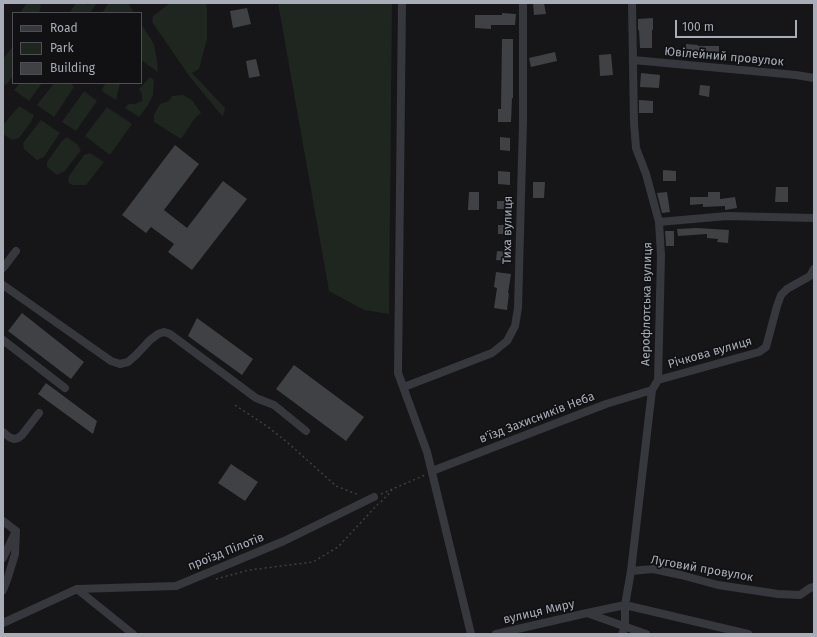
<!DOCTYPE html>
<html>
<head>
<meta charset="utf-8">
<style>
  body { margin:0 }
  #map { position:relative; width:817px; height:637px; overflow:hidden; background:#161618; font-family:"Fira Sans",sans-serif }
  canvas { display:block }
  .frame { position:absolute; inset:0; border:4px solid #a8adb8; pointer-events:none }
  .legend { position:absolute; left:12px; top:12px; width:130px; height:72px; box-sizing:border-box; background:#111113; border:1px solid #4d4f55; margin:0; padding:5px 7px; list-style:none; font-size:12px; color:#a8adb8 }
  .legend li { display:flex; align-items:center; gap:8px; height:20px }
  .legend b { width:20px; border:1px solid #4d4f55 }
  .scale { position:absolute; left:675px; top:20px; width:122px; height:18px; box-sizing:border-box; border:2px solid #a8adb8; border-top:0; padding-left:5px; font-size:12px; line-height:14px; white-space:nowrap; color:#a8adb8; -webkit-text-stroke:3px #111113; paint-order:stroke }
</style>
</head>
<body>
<div id="map">
<canvas width="817" height="637"></canvas>
<div class="frame"></div>
<ul class="legend">
<li><b style="height:5px;background:#37383d"></b>Road</li>
<li><b style="height:11px;background:#1e261f"></b>Park</li>
<li><b style="height:11px;background:#404145"></b>Building</li>
</ul>
<div class="scale">100 m</div>
</div>
<script>
const c = document.querySelector('canvas').getContext('2d');
c.lineJoin = 'round';
function fillPath(path, color) {
  c.fillStyle = color;
  c.fill(path, 'evenodd');
}
function poly(rows) {
  const path = new Path2D();
  for (const r of rows) {
    path.moveTo(r[0], r[1]);
    for (let i = 2; i < r.length; i += 2) path.lineTo(r[i], r[i + 1]);
  }
  return path;
}
function strokePath(path, color, width, dash) {
  c.strokeStyle = color;
  c.lineWidth = width;
  c.lineCap = dash ? 'butt' : 'round';
  c.setLineDash(dash || []);
  c.stroke(path);
}
function drawText(font, color, halo, rows, align = 'center') {
  c.font = font + ' "Fira Sans",sans-serif';
  c.lineWidth = 3.5;
  c.setLineDash([]);
  c.textBaseline = 'middle';
  c.strokeStyle = halo;
  c.fillStyle = color;
  for (const [text, x, y, turn = 0] of rows) {
    c.save();
    c.translate(x, y);
    c.rotate((+turn || 0) * Math.PI / 180);
    c.textAlign = isNaN(turn) ? turn : align;
    if (halo) c.strokeText(text, 0, 0);
    c.fillText(text, 0, 0);
    c.restore();
  }
}
fillPath(poly([
  [27,3,38,3,41,5,39,13,20,13],
  [76,3,84,3,88,5,92,3,97,3,90,13,72,13,70,12],
  [107,3,128,3,134,13,102,13,108,4],
  [170,3,206,3,207,9,207,39,199,69,192,73,225,108,223,117,190,77,152,22,153,16],
  [278,3,392,3,389,314,364,310,329,291],
  [141,24,154,44,157,61,158,72,141,60],
  [13,46,13,76,6,85,3,83,3,59],
  [150,77,154,80,153,95,148,105,139,117,125,108,128,104,134,104,142,101,142,94,139,89],
  [20,83,42,83,29,101,14,90],
  [54,83,70,83,74,87,54,117,37,105],
  [106,83,120,83,116,100,102,91,103,87],
  [84,91,97,101,76,131,62,122],
  [183,95,192,100,201,113,195,118,181,139,154,122,154,115,160,104,169,101,172,96],
  [19,106,34,115,31,122,19,138,12,140,3,134,3,125],
  [107,107,132,124,110,155,85,136],
  [41,120,60,133,44,157,37,160,24,149,23,143],
  [67,137,78,145,81,150,65,171,57,175,47,167,47,162,62,141],
  [90,153,104,162,86,185,72,185,68,182,69,176,84,155]
]), '#1e261f');
fillPath(poly([
  [533,3,544,3,546,14,534,15],
  [247,8,251,24,233,28,230,11],
  [502,13,516,14,515,25,491,25,491,29,475,28,475,15,502,15],
  [653,18,653,30,652,30,652,48,640,48,639,30,638,30,638,19],
  [502,39,513,39,513,98,512,98,511,122,498,122,498,109,501,109],
  [686,44,698,45,698,46,719,46,719,60,709,60,710,57,686,56],
  [555,52,557,61,531,67,529,58],
  [611,54,613,75,600,76,599,55],
  [256,59,260,76,249,78,246,61],
  [641,73,660,75,659,88,640,87],
  [700,85,710,86,709,97,699,95],
  [639,100,653,101,653,113,639,113],
  [500,137,510,138,510,151,500,150],
  [175,145,199,164,164,210,187,228,223,181,247,199,192,270,168,252,174,244,151,227,146,233,122,215],
  [663,170,676,171,676,181,663,181],
  [498,171,510,172,510,185,498,184],
  [533,182,545,182,544,198,533,198],
  [776,187,788,187,788,202,775,202],
  [469,192,479,192,479,210,468,210],
  [667,192,670,212,662,213,657,193],
  [708,192,720,192,720,199,735,197,737,208,725,210,725,206,703,207,703,204,690,205,690,197,708,197],
  [497,201,511,201,511,209,497,209],
  [498,225,510,225,510,234,498,234],
  [697,228,729,230,728,243,717,242,718,239,707,238,707,234,678,236,677,229],
  [665,231,674,231,674,246,666,246],
  [497,251,509,252,508,261,496,260],
  [496,272,511,274,508,293,509,293,507,310,494,308,497,288,494,287],
  [22,313,84,362,71,379,8,331],
  [197,318,253,359,242,375,188,336],
  [294,365,364,417,346,441,276,389],
  [46,383,97,421,93,434,38,394],
  [231,464,258,482,245,501,218,483]
]), '#404145');
strokePath(poly([
  [235,405,268,427,287,442,336,486,359,495],
  [381,494,425,475],
  [381,502,392,490],
  [216,579,249,570,313,562,338,547,378,504]
]), '#3d3f44', 1.5, [2, 3]);
strokePath(poly([
  [402,3,398,373,427,452,471,634],
  [633,60,796,75,814,78],
  [659,222,727,216,814,218],
  [3,268,16,251],
  [3,285,111,361,120,364,128,362,136,355,150,340,158,334,164,332,170,334,256,398,274,405,306,431],
  [3,340,65,388],
  [658,380,759,352,766,347,777,306,781,295,787,289,810,276,814,269],
  [404,387,492,353,507,341,515,326,518,308,523,122,523,3],
  [3,432,9,437,14,439,18,438,22,435,39,413],
  [432,471,606,404,652,390],
  [3,521,16,531],
  [3,558,15,533],
  [631,571,653,569,681,575,718,585,778,594,800,595,810,588,814,587],
  [77,589,133,634],
  [3,590,8,577,15,554,16,531],
  [587,613,625,605,748,634],
  [3,623,77,589,176,586,284,541,374,497],
  [496,634,587,613,646,634],
  [622,634,625,627,625,605,631,571,652,390,658,380,661,256,659,222,646,174,636,148,634,123,632,3]
]), '#37383d', 8);
drawText('12px', '#a8adb8', '#111113', [
  ["Ювілейний провулок",724,57,5],
  ["Тиха вулиця",508,230,-89],
  ["Аерофлотська вулиця",647,304,-89],
  ["Річкова вулиця",710,353,-16],
  ["в'їзд Захисників Неба",537,418,-21],
  ["проїзд Пілотів",226,552,-22],
  ["Луговий провулок",702,569,10],
  ["вулиця Миру",539,612,-13]
]);
</script>
</body>
</html>
